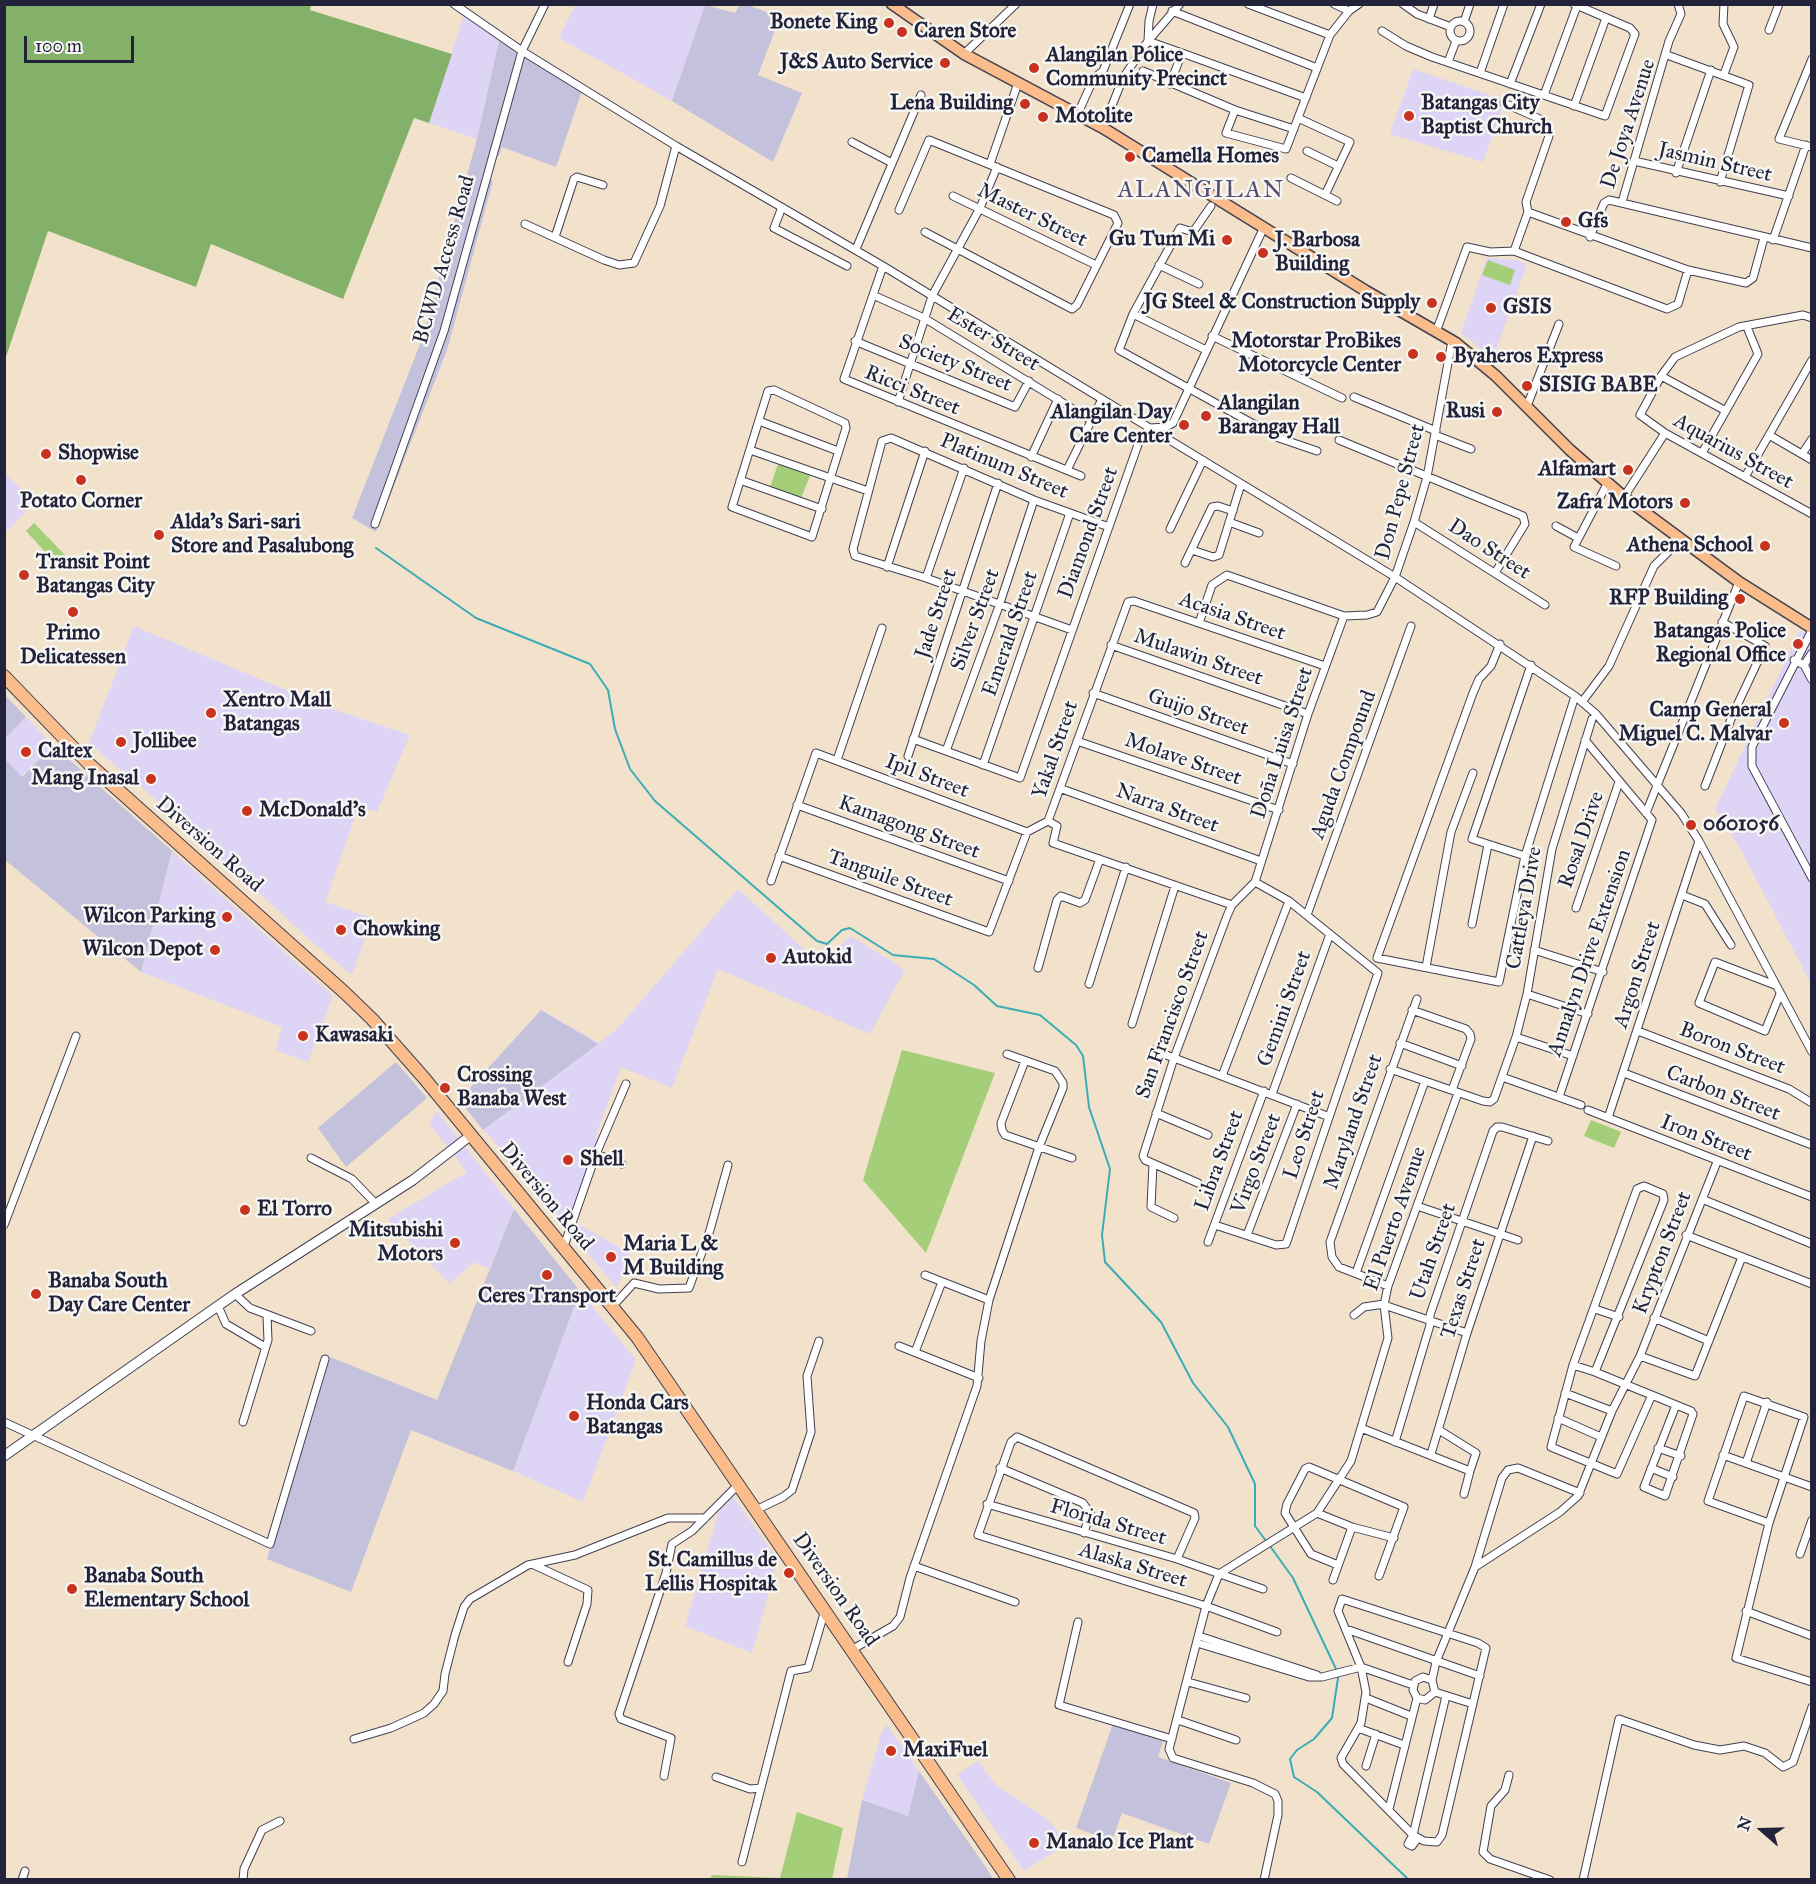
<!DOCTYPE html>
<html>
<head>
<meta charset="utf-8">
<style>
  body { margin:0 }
  #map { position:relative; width:1816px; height:1884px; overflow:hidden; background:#f2e2cb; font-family:"IM FELL Great Primer",serif }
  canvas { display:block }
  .frame { position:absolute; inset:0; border:6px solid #22223b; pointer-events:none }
  .north { position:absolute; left:1732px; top:1800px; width:60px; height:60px; -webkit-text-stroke:4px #f6f6f2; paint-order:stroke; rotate:290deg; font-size:16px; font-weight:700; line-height:24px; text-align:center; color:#22223b }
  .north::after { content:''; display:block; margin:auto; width:21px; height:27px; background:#22223b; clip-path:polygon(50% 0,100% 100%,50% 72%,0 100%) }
  .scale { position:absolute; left:24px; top:36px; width:110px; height:27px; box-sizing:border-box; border:3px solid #22223b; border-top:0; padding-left:8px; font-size:18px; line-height:21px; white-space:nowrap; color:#22223b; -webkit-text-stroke:4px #f6f6f2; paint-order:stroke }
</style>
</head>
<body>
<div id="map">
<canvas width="1816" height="1884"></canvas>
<div class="frame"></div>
<div class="north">N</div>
<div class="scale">100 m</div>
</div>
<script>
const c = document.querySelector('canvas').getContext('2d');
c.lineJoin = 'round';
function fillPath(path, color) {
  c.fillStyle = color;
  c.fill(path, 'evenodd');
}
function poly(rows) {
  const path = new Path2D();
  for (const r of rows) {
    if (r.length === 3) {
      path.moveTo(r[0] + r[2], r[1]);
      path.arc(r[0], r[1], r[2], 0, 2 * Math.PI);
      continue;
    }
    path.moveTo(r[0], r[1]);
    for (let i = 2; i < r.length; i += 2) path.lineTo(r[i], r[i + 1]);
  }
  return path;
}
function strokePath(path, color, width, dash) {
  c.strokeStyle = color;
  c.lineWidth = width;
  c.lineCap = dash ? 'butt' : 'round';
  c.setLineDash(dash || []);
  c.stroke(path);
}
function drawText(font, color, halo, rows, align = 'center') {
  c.font = font + ' "IM FELL Great Primer",serif';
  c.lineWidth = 5;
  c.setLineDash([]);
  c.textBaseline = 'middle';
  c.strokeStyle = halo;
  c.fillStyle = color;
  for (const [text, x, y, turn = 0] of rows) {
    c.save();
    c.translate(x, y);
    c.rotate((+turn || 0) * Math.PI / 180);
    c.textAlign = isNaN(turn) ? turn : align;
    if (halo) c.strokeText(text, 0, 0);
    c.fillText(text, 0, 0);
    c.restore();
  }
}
fillPath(poly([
  [575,5,705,5,672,101,559,38],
  [464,15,499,41,477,139,429,123],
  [1413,69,1505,100,1483,162,1390,134],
  [1487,258,1516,260,1527,264,1493,358,1461,333],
  [5,473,35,503,5,532],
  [134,626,324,706,410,735,377,812,359,806,325,902,372,918,352,975,311,941,172,813,89,743],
  [1800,630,1812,636,1811,984,1742,852,1715,809],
  [26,717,53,745,21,777,5,759,5,739],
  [172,851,333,996,308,1062,275,1050,282,1027,141,972],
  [738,889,819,963,851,936,905,970,870,1034,718,969,672,1088,621,1067,595,1138,600,1140,573,1221,629,1253,617,1288,459,1100,541,1010,599,1043,617,1029],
  [437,1111,514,1209,489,1269,474,1262,450,1284,388,1219,467,1172,429,1123],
  [580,1291,636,1360,583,1502,513,1471],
  [726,1487,778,1560,752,1653,685,1626],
  [887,1725,919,1771,908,1816,862,1800,882,1731],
  [978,1761,996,1785,1046,1818,1068,1843,1024,1871,957,1775]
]), '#ded5f6');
fillPath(poly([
  [705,5,735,13,740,5,748,5,780,17,758,75,802,93,773,162,672,101],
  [499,41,582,91,556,167,502,147,499,156,496,156,489,180,493,181,447,350,376,532,352,518,422,339,477,139],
  [5,695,26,717,5,739],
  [53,745,172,851,141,972,5,860,5,759,22,777],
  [541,1010,598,1044,483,1130,459,1100],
  [396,1062,427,1098,346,1167,318,1128],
  [514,1209,580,1291,513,1471,411,1430,351,1592,267,1559,330,1357,437,1400],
  [1113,1724,1163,1741,1158,1757,1231,1783,1209,1844,1122,1813,1112,1841,1076,1828],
  [919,1771,985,1866,993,1879,847,1879,862,1800,908,1816]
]), '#c3c1dc');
fillPath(poly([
  [1488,260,1515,270,1510,285,1482,275],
  [779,461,811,473,800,501,769,490],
  [34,523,66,556,66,561,59,567,26,531],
  [902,1050,995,1073,926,1253,863,1180],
  [1591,1120,1621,1132,1614,1148,1584,1136],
  [797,1812,843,1828,832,1879,710,1879,712,1875,780,1878]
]), '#a5ce79');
fillPath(poly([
  [5,4,311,5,310,10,452,54,429,123,414,118,343,299,211,244,196,287,48,231,5,360]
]), '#84b169');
strokePath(poly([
  [376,548,476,618,590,664,608,690,615,729,630,769,655,801,817,941,827,944,842,930,850,928,893,955,934,959,974,985,997,1006,1040,1015,1076,1045,1083,1056,1089,1107,1110,1169,1102,1235,1105,1262,1161,1322,1193,1383,1228,1427,1255,1484,1255,1526,1266,1541],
  [1270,1546,1293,1578,1336,1669],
  [1338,1678,1332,1718,1314,1739,1297,1750,1290,1759,1294,1777,1317,1792,1409,1880]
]), '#3bacb6', 2);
const minor = poly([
  [454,4,522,51,676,146,883,266,1395,577,1575,696,1596,714,1681,813,1699,841,1812,1052],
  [1153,4,1149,21,1148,41,1182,53,1170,84],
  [1248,4,1330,35],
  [1334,4,1349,11],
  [1403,4,1417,14,1451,27],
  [1172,11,1317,68],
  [1429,19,1434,4],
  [1460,31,10],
  [1464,22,1470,4],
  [1769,30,1779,4],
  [1382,31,1406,46,1432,57,1605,116,1635,34,1630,28,1574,4],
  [1182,53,1306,98],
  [964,54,1016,4],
  [1667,55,1749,85,1720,182],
  [1812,59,1779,139,1812,147],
  [1448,62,1456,41],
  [1143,71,1235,110,1294,129],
  [1480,73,1504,4],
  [1724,74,1734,47,1723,24,1724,4],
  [1510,84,1541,4],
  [1544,95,1577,6],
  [1504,103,1542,120,1549,136,1526,202,1528,212,1514,251],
  [1574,106,1606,18],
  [1235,110,1226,133,1286,149,1330,35,1349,11,1359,4],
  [1078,113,1094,78,1103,71,1130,4],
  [1298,118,1350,142,1325,195],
  [1103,128,1123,78,1148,41,1180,4],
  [852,142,892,163],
  [1307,151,1338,166],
  [1634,161,1789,196],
  [990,164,1018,83],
  [1676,173,1711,70],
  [1291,178,1337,201],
  [953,196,1096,265],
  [1622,202,1669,41,1681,14,1678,4],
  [1211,206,1193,232,1180,228,1133,314,1119,350,1279,438,1317,451],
  [782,207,774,228,847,266],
  [899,210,929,140,1114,215,1118,223,1077,305,1072,309,925,232],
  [1528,212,1688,270,1746,283,1753,278,1764,238],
  [525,224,604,260,619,265,634,263,660,206,676,146],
  [555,237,574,179,577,177,603,185],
  [1590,237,1604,203,1609,200,1812,248],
  [1773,240,1806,145],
  [856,249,921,95],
  [1159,265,1199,284],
  [883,266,844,379,1081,476],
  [873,295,924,318,1091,420],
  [1133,314,1206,350],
  [1812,318,1803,315,1739,327,1675,357,1661,376,1640,415,1665,433,1812,514],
  [1436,332,1467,247,1490,252,1514,251,1667,309,1678,304,1688,270],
  [1212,336,1342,398],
  [855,341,1015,407,1029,381],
  [1661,376,1726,411],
  [774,390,845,423,846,428,812,537,732,507,768,391,774,390],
  [1354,397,1436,431],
  [898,402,932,296,980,208,997,167],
  [1527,406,1559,324],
  [759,421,838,451],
  [1435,435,1471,449],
  [1769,435,1812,460],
  [1339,440,1523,516,1525,524,1495,573],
  [750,450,868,491],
  [1702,453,1758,354,1747,327],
  [1802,454,1812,439],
  [1031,457,1058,399],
  [1067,470,1102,399],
  [1745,477,1812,360],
  [740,480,822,509],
  [1607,484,1574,547,1616,566],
  [1624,497,1665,433],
  [1229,522,1259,533],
  [1414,522,1545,605],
  [375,524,444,331,522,51,545,4],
  [1556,526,1578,538],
  [1170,529,1203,460],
  [1192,550,1213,557,1219,555,1241,484],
  [1185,563,1212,507,1218,506,1233,511],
  [887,567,925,451],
  [926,578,964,468],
  [1199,623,1212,585,1227,575,1344,616,1367,615,1377,612,1395,577,1414,522,1427,477,1452,341],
  [1072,630,926,578,855,556,853,549,882,441,891,438,1034,500,1109,527],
  [1812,630,1752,747,1752,766,1812,878],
  [1500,644,1491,666,1479,679,1473,693,1377,958,1499,982,1525,856,1575,696],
  [1111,645,1308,714],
  [1794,660,1804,665,1812,680],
  [1804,665,1812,653],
  [1093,693,1293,764],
  [1582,702,1609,666,1654,566,1681,539],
  [913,739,1020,778,1140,439,1150,428,1166,427,1173,423,1264,227],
  [1077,741,1279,810],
  [946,751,999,606,1034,500],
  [908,756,998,483],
  [837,760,882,628],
  [983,765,1070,513],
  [1705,786,1733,714,1765,646,1722,622],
  [1062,789,1261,861],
  [797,805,1009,881],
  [1646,813,1739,582],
  [1048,821,1057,826,1053,843,1232,905],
  [779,856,989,932,1027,832,1048,821,1128,602,1134,601,1325,666],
  [1525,856,1472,839,1531,665],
  [771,881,816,753,1027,832],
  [1682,895,1705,904,1731,945],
  [1576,908,1619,782],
  [1307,915,1411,626],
  [1472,924,1488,845],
  [1534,950,1603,972],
  [1426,967,1451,832,1473,773],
  [1038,968,1057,900,1061,896,1080,903,1085,900,1100,859],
  [1089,984,1126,867],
  [1775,985,1715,962,1699,1003,1765,1031,1780,994],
  [1527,994,1588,1014],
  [1412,1010,1466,1029,1470,1034,1471,1039,1452,1090],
  [1132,1024,1175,886],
  [1638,1031,1789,1089,1812,1103],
  [1516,1037,1573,1056],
  [1400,1043,1462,1066],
  [1153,1050,1327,1116],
  [1025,1061,1001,1123,1002,1130,1005,1135,1072,1158],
  [1390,1069,1483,1101,1490,1102,1494,1099,1516,1037,1527,994,1552,849,1592,719],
  [1624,1073,1812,1145],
  [1222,1076,1289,901],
  [1502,1077,1581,1105],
  [1272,1094,1330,934],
  [1559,1097,1652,820,1585,740],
  [1588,1110,1812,1197],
  [1156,1113,1208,1135],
  [1608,1118,1699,841],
  [596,1154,622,1164],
  [311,1158,352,1179,376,1204],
  [1153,1164,1151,1207,1174,1218],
  [1198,1183,1145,1160,1143,1156,1174,1058,1227,916,1232,905,1255,882,1308,714,1344,616],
  [1702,1199,1812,1244],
  [1417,1206,1518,1240],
  [4,1225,76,1036],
  [1215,1225,1276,1245,1286,1244,1378,973,1289,901,1255,882],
  [1247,1235,1297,1104],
  [1686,1235,1812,1284],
  [1208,1242,1264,1091],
  [563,1249,596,1154,626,1084],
  [1356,1273,1425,1081],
  [925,1275,989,1300],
  [1388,1286,1339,1267,1332,1257,1330,1242,1417,999],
  [235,1294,250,1308,311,1331],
  [1384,1305,1467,1333],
  [218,1306,226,1324,265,1347],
  [612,1307,634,1283,659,1289,689,1288,710,1230,728,1165],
  [1595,1309,1619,1317],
  [1354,1315,1364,1307,1384,1304],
  [1654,1318,1709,1341],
  [899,1346,979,1378],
  [915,1352,942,1282],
  [1640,1356,1695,1376,1742,1257],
  [1573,1365,1595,1372,1691,1411,1693,1414,1665,1496,1644,1487,1676,1405],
  [1595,1372,1664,1200,1663,1194,1644,1186,1637,1189,1573,1365,1551,1447,1617,1474,1651,1397],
  [1565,1393,1612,1411],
  [1558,1418,1601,1437],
  [4,1422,270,1544,325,1359],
  [243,1422,268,1340,267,1316],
  [1361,1428,1470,1471,1476,1453,1439,1430],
  [1395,1442,1430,1325,1430,1315,1493,1131,1497,1127,1502,1127,1548,1141],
  [1658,1448,1681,1456],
  [1431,1454,1467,1333,1533,1136],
  [1723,1455,1812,1487],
  [1746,1463,1767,1402],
  [1000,1468,1083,1503,1090,1513,1084,1533],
  [1651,1468,1673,1477],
  [1464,1494,1470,1471],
  [987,1504,1177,1559,1263,1589],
  [756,1510,783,1497,792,1490,811,1432,807,1376,819,1341],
  [1317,1513,1352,1527,1394,1538],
  [1769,1523,1708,1501,1744,1396,1804,1417,1769,1523,1736,1658,1812,1682],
  [1800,1554,1812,1520],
  [1177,1559,1195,1518,1194,1513,1017,1437,1011,1442,978,1535,1206,1606,1277,1632],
  [534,1565,588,1590,587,1604,568,1662],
  [1338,1565,1311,1554,1285,1513,1287,1504,1305,1469,1309,1467,1404,1507,1379,1576],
  [914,1566,1015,1602],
  [1475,1567,1502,1478,1508,1470,1518,1468,1580,1493],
  [1333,1580,1352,1527],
  [1342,1599,1478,1643,1486,1648,1442,1835,1437,1842,1424,1841,1413,1835,1343,1764,1341,1758,1361,1723,1366,1692,1361,1667,1338,1611,1342,1599],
  [1746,1611,1812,1636],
  [1078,1622,1059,1705,1172,1739],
  [1346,1629,1480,1676],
  [1199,1636,1317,1675],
  [1197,1643,1309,1677,1322,1677,1361,1667,1413,1685],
  [853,1649,893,1626,900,1617,910,1578,977,1386,981,1341,989,1300,1039,1147,1063,1088,1063,1083,1055,1071,1007,1054],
  [1432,1680,1423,1677,1415,1681,1413,1690,1417,1698,1425,1700,1435,1692,1432,1680,1436,1662,1475,1567,1560,1512,1578,1496,1612,1411,1640,1356,1717,1162],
  [1188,1682,1246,1698],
  [1435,1692,1473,1704],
  [1366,1698,1411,1716],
  [1178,1720,1236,1740],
  [1358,1728,1404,1745],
  [354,1739,391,1728,424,1713,434,1704,443,1691,445,1674,455,1635,464,1607,470,1599,528,1565,575,1555,668,1518,705,1518],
  [1366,1766,1376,1734],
  [1509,1775,1505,1790,1491,1806,1483,1852,1490,1859,1550,1880],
  [664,1776,671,1738,621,1719,619,1714,666,1573,672,1544,692,1531,738,1485],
  [716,1777,750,1789,761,1788],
  [1389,1809,1417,1698],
  [1418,1838,1412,1846,1408,1844,1413,1835,1446,1696],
  [742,1862,791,1671,808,1668,825,1610],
  [22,1880,25,1871],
  [243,1880,244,1869,262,1830,280,1821],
  [1264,1880,1278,1815,1278,1801,1275,1794,1253,1783,1173,1758,1169,1749,1206,1606,1219,1574,1317,1513,1351,1461,1388,1338,1384,1305,1388,1286,1458,1093],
  [1583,1880,1619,1719,1694,1745,1720,1750,1744,1746,1765,1753,1783,1767,1793,1762,1812,1707]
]);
const tertiary = poly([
  [4,1456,235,1294,413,1180,470,1136]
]);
const primary = poly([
  [892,4,964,54,1103,128,1366,291,1456,343,1496,376,1570,450,1624,497,1739,582,1812,628]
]);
const trunk = poly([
  [4,676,88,763,344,992,372,1019,424,1078,637,1337,1009,1880]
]);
strokePath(minor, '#413f51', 9);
strokePath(tertiary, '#413f51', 11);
strokePath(primary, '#413f51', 13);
strokePath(trunk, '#413f51', 14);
strokePath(minor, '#fff', 7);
strokePath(tertiary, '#fff', 9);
strokePath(primary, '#f9bc8a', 10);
strokePath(trunk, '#f9bc8a', 12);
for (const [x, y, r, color] of [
  [889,23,6,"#c8321e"],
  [902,32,6,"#c8321e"],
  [945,63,6,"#c8321e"],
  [1034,68,6,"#c8321e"],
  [1025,104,6,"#c8321e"],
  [1409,116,6,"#c8321e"],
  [1043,117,6,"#c8321e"],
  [1130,157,6,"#c8321e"],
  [1566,222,6,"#c8321e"],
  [1227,240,6,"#c8321e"],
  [1263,253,6,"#c8321e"],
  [1432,303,6,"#c8321e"],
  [1491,308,6,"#c8321e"],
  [1413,354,6,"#c8321e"],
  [1441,357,6,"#c8321e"],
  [1527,386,6,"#c8321e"],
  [1497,412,6,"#c8321e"],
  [1206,416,6,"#c8321e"],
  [1184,425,6,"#c8321e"],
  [46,454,6,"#c8321e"],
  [1628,470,6,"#c8321e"],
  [81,480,6,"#c8321e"],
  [1685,503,6,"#c8321e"],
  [159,535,6,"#c8321e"],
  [1765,546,6,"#c8321e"],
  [24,575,6,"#c8321e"],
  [1740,599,6,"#c8321e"],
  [73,612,6,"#c8321e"],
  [1798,644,6,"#c8321e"],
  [211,713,6,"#c8321e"],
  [1784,723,6,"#c8321e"],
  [121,742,6,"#c8321e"],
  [26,752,6,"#c8321e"],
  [151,779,6,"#c8321e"],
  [247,811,6,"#c8321e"],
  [1691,825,6,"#c8321e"],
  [227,917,6,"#c8321e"],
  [341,930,6,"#c8321e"],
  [215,950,6,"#c8321e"],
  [771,958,6,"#c8321e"],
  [303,1036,6,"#c8321e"],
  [445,1088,6,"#c8321e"],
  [568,1160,6,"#c8321e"],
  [245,1210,6,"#c8321e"],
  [455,1243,6,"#c8321e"],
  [611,1257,6,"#c8321e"],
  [547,1275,6,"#c8321e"],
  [36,1294,6,"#c8321e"],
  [574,1416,6,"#c8321e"],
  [789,1573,6,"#c8321e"],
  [72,1589,6,"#c8321e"],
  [891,1751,6,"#c8321e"],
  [1034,1843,6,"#c8321e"]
]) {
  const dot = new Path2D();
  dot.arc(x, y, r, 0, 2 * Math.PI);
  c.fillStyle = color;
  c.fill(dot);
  strokePath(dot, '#f6f6f2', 2);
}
drawText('bold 21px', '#22223b', '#f6f6f2', [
  ["Bonete King",877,23,"right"],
  ["Caren Store",914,32],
  ["Alangilan Police",1046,56],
  ["Community Precinct",1046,80],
  ["J&S Auto Service",933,63,"right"],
  ["Lena Building",1013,104,"right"],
  ["Batangas City",1421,104],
  ["Baptist Church",1421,128],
  ["Motolite",1055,117],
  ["Camella Homes",1142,157],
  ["Gfs",1578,222],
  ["Gu Tum Mi",1215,240,"right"],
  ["J. Barbosa",1275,241],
  ["Building",1275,265],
  ["JG Steel & Construction Supply",1420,303,"right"],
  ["GSIS",1503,308],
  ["Motorstar ProBikes",1401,342,"right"],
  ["Motorcycle Center",1401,366,"right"],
  ["Byaheros Express",1453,357],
  ["SISIG BABE",1539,386],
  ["Alangilan",1218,404],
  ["Barangay Hall",1218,428],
  ["Rusi",1485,412,"right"],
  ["Alangilan Day",1172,413,"right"],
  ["Care Center",1172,437,"right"],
  ["Shopwise",58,454],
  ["Alfamart",1616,470,"right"],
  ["Potato Corner",81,502,"center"],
  ["Zafra Motors",1673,503,"right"],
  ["Alda's Sari-sari",171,523],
  ["Store and Pasalubong",171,547],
  ["Athena School",1753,546,"right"],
  ["Transit Point",36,563],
  ["Batangas City",36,587],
  ["RFP Building",1728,599,"right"],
  ["Batangas Police",1786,632,"right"],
  ["Regional Office",1786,656,"right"],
  ["Primo",73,634,"center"],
  ["Delicatessen",73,658,"center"],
  ["Xentro Mall",223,701],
  ["Batangas",223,725],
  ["Camp General",1772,711,"right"],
  ["Miguel C. Malvar",1772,735,"right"],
  ["Jollibee",133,742],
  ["Caltex",38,752],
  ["Mang Inasal",139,779,"right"],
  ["McDonald's",259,811],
  ["0601056",1703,825],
  ["Wilcon Parking",215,917,"right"],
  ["Chowking",353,930],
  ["Wilcon Depot",203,950,"right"],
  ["Autokid",783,958],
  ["Kawasaki",315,1036],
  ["Crossing",457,1076],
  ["Banaba West",457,1100],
  ["Shell",580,1160],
  ["El Torro",257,1210],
  ["Mitsubishi",443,1231,"right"],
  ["Motors",443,1255,"right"],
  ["Maria L &",623,1245],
  ["M Building",623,1269],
  ["Banaba South",48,1282],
  ["Day Care Center",48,1306],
  ["Ceres Transport",547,1297,"center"],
  ["Honda Cars",586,1404],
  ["Batangas",586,1428],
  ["St. Camillus de",777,1561,"right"],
  ["Lellis Hospitak",777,1585,"right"],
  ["Banaba South",84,1577],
  ["Elementary School",84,1601],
  ["MaxiFuel",903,1751],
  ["Manalo Ice Plant",1046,1843]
], 'left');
drawText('21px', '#22223b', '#f6f6f2', [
  ["De Joya Avenue",1629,124,-72],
  ["Jasmin Street",1715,163,13],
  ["Master Street",1032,216,26],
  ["BCWD Access Road",445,260,-74],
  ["Ester Street",993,340,31],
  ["Society Street",955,364,22],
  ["Ricci Street",912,391,22],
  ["Aquarius Street",1733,452,29],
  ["Platinum Street",1004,467,23],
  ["Don Pepe Street",1401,492,-75],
  ["Diamond Street",1089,533,-70],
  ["Dao Street",1489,550,33],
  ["Jade Street",937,614,-72],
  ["Acasia Street",1232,617,19],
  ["Silver Street",976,620,-70],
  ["Emerald Street",1011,634,-71],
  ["Mulawin Street",1198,658,19],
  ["Guijo Street",1198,713,19],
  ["Doña Luisa Street",1283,743,-72],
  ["Yakal Street",1056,750,-71],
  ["Molave Street",1183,760,19],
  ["Aguda Compound",1344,765,-70],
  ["Ipil Street",927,777,21],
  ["Narra Street",1167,809,20],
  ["Kamagong Street",909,828,20],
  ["Rosal Drive",1582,840,-71],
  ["Diversion Road",209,845,41],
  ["Tanguile Street",890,879,20],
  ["Cattleya Drive",1525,908,-80],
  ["Annalyn Drive Extension",1590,953,-71],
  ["Argon Street",1638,975,-72],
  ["Gemini Street",1285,1009,-70],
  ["San Francisco Street",1173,1015,-70],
  ["Boron Street",1732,1049,21],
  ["Carbon Street",1723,1094,21],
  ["Maryland Street",1354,1122,-71],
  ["Leo Street",1305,1135,-72],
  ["Iron Street",1706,1139,21],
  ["Libra Street",1220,1161,-70],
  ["Virgo Street",1257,1164,-69],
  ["Diversion Road",546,1197,50],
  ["El Puerto Avenue",1396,1219,-71],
  ["Utah Street",1434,1252,-71],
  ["Krypton Street",1663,1253,-69],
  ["Texas Street",1464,1289,-72],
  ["Florida Street",1108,1523,16],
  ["Alaska Street",1133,1566,17],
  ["Diversion Road",835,1590,55]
]);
c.letterSpacing = '1.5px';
drawText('24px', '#584d6e', '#f6f6f2', [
  ["ALANGILAN",1201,191]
]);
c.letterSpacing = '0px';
</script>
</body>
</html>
